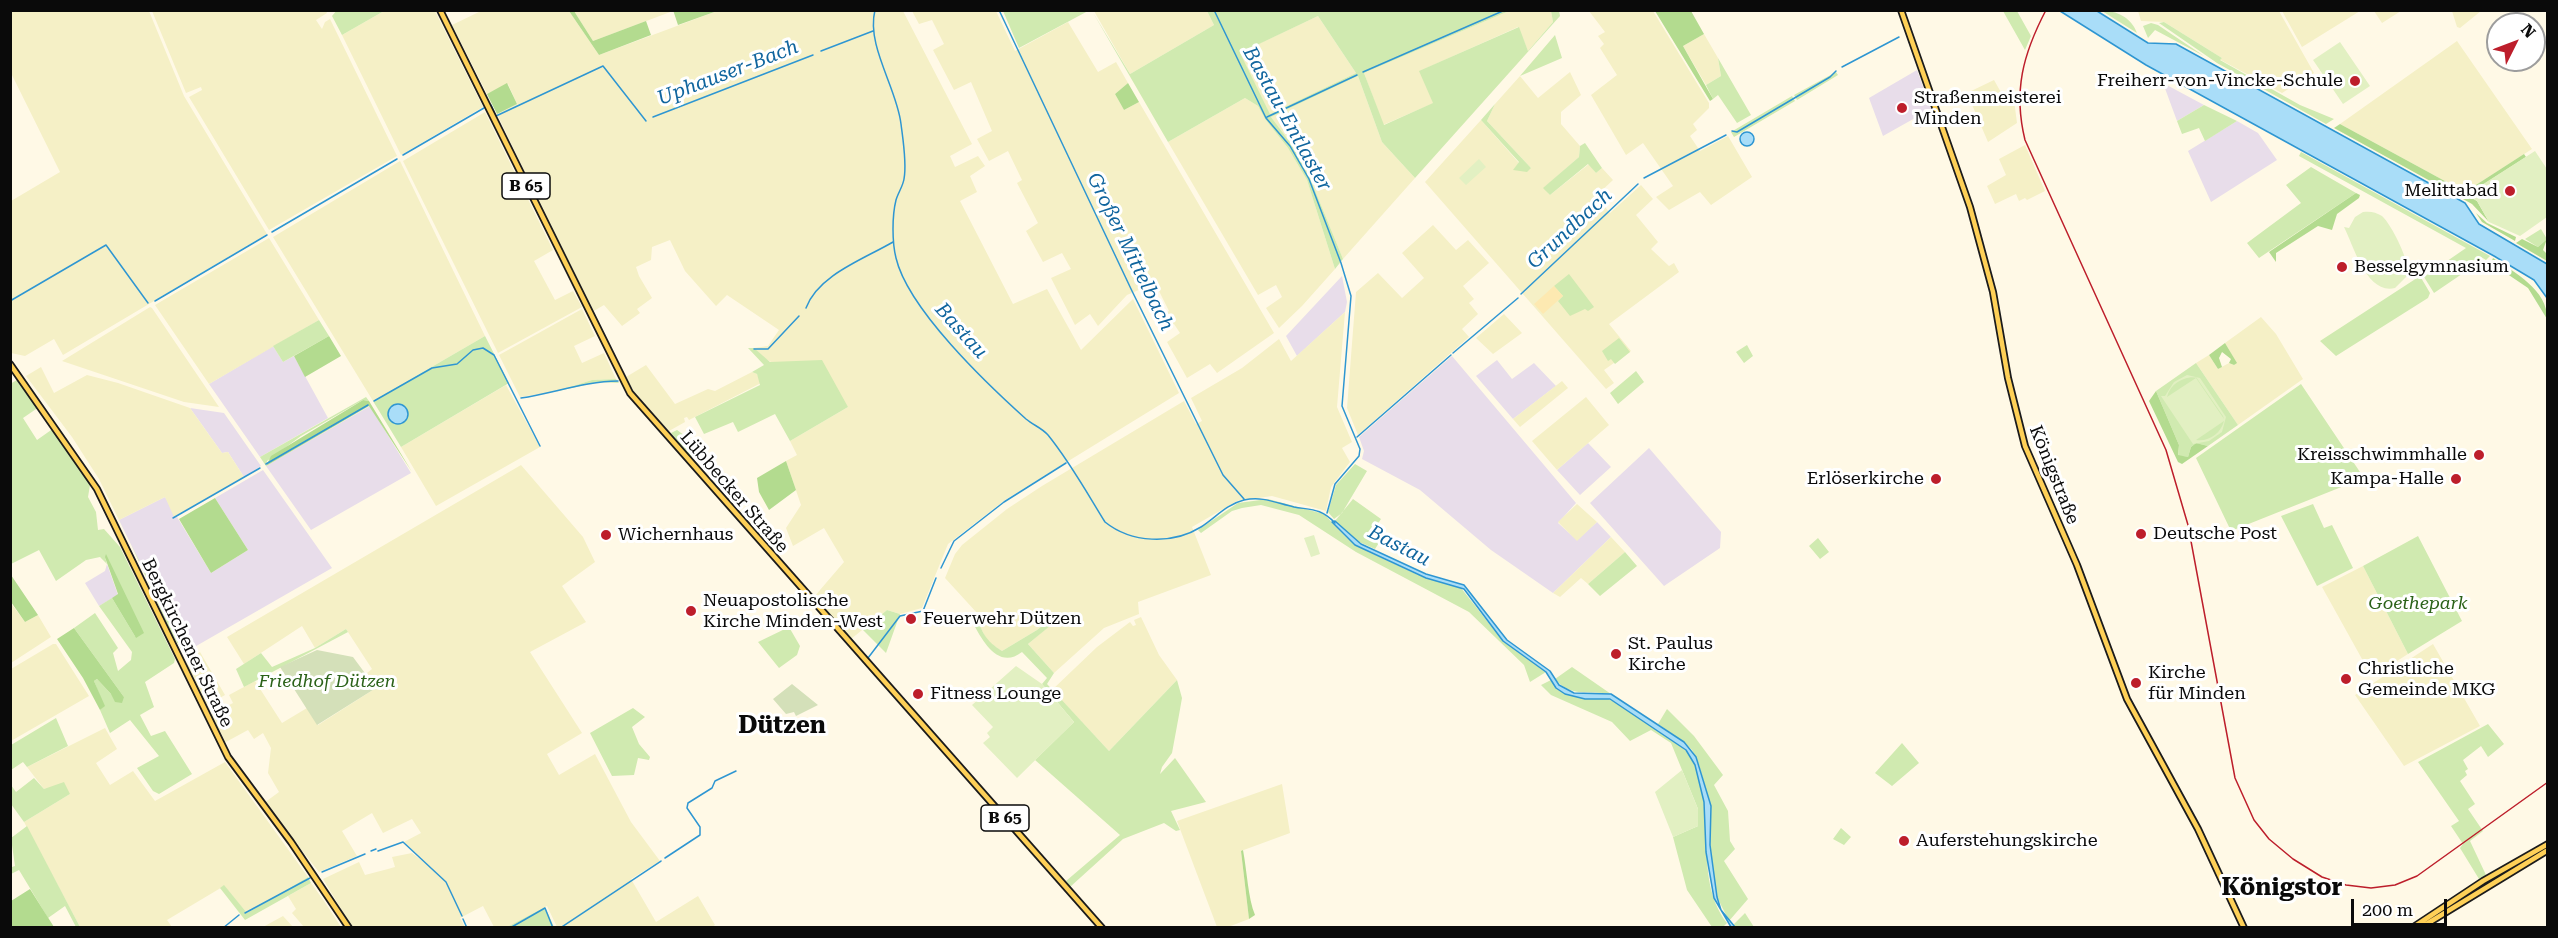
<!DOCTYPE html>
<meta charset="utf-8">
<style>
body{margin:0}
#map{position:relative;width:2558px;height:938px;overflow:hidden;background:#fff9e6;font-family:"Roboto Serif",serif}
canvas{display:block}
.frame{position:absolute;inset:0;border:12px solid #0a0a0a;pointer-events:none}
.north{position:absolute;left:2486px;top:12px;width:60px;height:60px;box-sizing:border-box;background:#fff;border:2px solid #9d9d9d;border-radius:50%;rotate:48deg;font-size:16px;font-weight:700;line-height:24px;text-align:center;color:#0a0a0a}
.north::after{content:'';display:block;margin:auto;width:21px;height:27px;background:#bd1e2b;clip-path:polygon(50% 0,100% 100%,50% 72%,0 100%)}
.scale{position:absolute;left:2351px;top:899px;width:96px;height:27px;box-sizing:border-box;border:3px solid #0a0a0a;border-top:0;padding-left:8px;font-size:18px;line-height:21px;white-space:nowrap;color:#0a0a0a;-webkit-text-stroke:4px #fff;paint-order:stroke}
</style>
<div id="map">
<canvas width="2558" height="938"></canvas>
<div class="frame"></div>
<div class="north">N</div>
<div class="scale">200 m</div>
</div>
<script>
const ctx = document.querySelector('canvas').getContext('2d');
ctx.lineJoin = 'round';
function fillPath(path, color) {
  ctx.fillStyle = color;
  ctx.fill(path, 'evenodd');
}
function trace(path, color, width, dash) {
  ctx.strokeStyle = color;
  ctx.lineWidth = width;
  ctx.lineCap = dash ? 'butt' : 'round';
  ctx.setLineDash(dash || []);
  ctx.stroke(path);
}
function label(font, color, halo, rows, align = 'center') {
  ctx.font = font + ' "Roboto Serif",serif';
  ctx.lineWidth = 6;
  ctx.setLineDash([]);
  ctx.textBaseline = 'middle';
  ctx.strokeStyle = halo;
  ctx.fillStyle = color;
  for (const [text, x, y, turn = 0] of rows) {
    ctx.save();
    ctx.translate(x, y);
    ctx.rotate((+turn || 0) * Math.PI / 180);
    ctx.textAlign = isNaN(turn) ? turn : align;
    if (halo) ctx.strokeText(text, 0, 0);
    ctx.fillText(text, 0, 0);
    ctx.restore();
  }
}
const industrial = new Path2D(`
 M1917,70L1935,119L1920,128L1915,118L1883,136L1869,98Z
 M2163,83L2204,105L2177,121Z
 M2237,121L2258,133L2277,160L2211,202L2188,151Z
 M1342,276L1347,302L1345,312L1297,356L1286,336Z
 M273,346L283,362L294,356L328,418L260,457L209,384Z
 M1452,356L1576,503L1558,523L1577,540L1597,522L1611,537L1553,593L1491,550L1420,490L1362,459L1364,451L1359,437Z
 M1497,360L1512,379L1534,363L1556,386L1513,419L1476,376Z
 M370,406L411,473L311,530L266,466Z
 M190,408L224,413L261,466L244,477L228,452L222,453Z
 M1588,443L1611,467L1580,495L1557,470Z
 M1649,448L1721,532L1720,548L1664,586L1590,503Z
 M263,470L332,568L184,653L119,520L165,497L211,573L248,550L215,498Z
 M107,564L118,595L99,606L85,583L105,571Z`);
const farmland = new Path2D(`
 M11,10L149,11L184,96L267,234L63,355L54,339L25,356L11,353V201L60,172L11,73Z
 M152,11H326L327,13L316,20L322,29L325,22L330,19L397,156L269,230L189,97L202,90L201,87L186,93Z
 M384,11H435L483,107L401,155L342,35Z
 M481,11H569L599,55L717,11H903L972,144L950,156L955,167L978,156L985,166L970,176L977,192L960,201L1013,304L1047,289L1081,350L1133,299L1179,393L1005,500L948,544L922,608L900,614L887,610L851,639L814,597L844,562L824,528L793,546L786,528L801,505L786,461L797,455L790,441L848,407L764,358L754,348L768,346L779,330L727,295L716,306L685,271L670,240L652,247L651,260L636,267L639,276L652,298L637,309L640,313L622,326L604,305L592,312L497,114L517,104L508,84L487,94L452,25Z
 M574,11H673L593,41Z
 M912,11H996L1015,51L1068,22L1098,72L1116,62L1128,83L1115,94L1124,110L1139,102L1274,333L1217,373L1210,364L1187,378L1167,342L1180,333L1174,324L1162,331L1155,319L1169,311L1155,283L1127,295L1098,326L1090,314L1075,325L1051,278L1071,269L1062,253L1043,262L1026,231L1038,223L1017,183L1022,180L1008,151L989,161L977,139L992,131L971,82L954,90L933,50L944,44L932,20L919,24Z
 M1094,11H1207L1214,25L1130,74Z
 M1509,11H1551L1553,22L1528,51L1518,27L1420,71L1434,103L1383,125L1364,73Z
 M1589,11H1653L1709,103V108L1693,124L1697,130L1690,136L1700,151L1728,136L1752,177L1711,205L1700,192L1669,210L1656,197L1673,186L1643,143L1626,155L1591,95L1617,75L1600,48L1604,44L1598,36L1605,32Z
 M2138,11H2279L2314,73L2282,93L2219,59L2222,58L2164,22L2141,21Z
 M2282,11H2360L2302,47Z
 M2374,11H2401L2382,23Z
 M2452,11V10L2481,11L2460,28L2457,27Z
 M1318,16L1356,73L1270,114L1239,53Z
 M1704,34L1718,58L1721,76L1706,85L1683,46Z
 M2457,41L2532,149L2465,192L2340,124Z
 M1570,72L1581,95L1561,112V124L1580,146L1579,157L1544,188L1550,195L1589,164L1596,173L1602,168L1613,180L1596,196L1610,213L1641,185L1653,199L1636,215L1658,242L1651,249L1669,266L1674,263L1679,272L1609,324L1631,351L1604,370L1614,383L1606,389L1425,182L1481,120L1519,163L1514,170L1531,168L1487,121L1495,104L1520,76L1538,98Z
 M1358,76L1382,142L1415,178L1343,259L1310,178L1292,145L1271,117Z
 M1994,80L2007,103L2014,100L2017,123L1988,142L1967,93Z
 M1245,98L1258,106L1265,119L1288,148L1307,180L1335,269L1302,306L1279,328L1266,308L1282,297L1276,285L1258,295L1168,142Z
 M485,112L553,250L534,261L555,300L573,291L582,307L498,353L403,161Z
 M2025,145L2045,191L2027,200L2025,198L2019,201L2016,194L1995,204L1987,186L2006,175L1999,159Z
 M400,161L485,336L373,401L273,237Z
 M1433,225L1456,250L1468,240L1489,263L1463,286L1474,299L1469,303L1478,314L1462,329L1469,337L1358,435L1347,408L1356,292L1378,273L1402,298L1424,278L1402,253Z
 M269,238L319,320L209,384L155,305Z
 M150,307L152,308L219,407L184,402L62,361Z
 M582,309L595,336L574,346L582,363L604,353L616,379L592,380L554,392L520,397L499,355Z
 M1345,312L1337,407L1352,442L1342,448L1350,462L1331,487L1326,511L1272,496L1237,501L1192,527L1211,575L1138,602L1139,614L1104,628L1054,673L1028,644L1055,621L1052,617L1037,630L1002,651L988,642L980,627L977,613L945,578L955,554L962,545L1007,509L1042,486L1184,401L1196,424L1202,421L1191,398L1242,368L1279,339L1291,361Z
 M1504,314L1522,333L1493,354L1476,338Z
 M2261,317L2276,334L2303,379L2238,425L2196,363L2209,355L2218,369L2229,363L2234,365L2236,362L2225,343Z
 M646,365L675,404L708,389L715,391L752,372L757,374L761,383L689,420L687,417L684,418L685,422L669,431L638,398L627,380L626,377Z
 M41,367L54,393L87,375L118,383L190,408L222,453L228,452L244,477L174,517L165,497L119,520L99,479L72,437L26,376Z
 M1562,381L1568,388L1520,427L1513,419Z
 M506,385L540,447L436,506L401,447Z
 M1586,397L1609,425L1557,470L1532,441Z
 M521,465L583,537L595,562L562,586L586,622L530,652L582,733L547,754L559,775L595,754L631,822L660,861L631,879L656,922L698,896L715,925L711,928L557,927L547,906L507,927H494L483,906L460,918L465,927H352L323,879L359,862L365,875L388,869L395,867L392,857L412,853L435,871L404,842L421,833L412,819L383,833L372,813L342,831L357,856L319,872L264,803L279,792L268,773L271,748L263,733L254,739L248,730L224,743L211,714L233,703L229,695L255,681L282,723L307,708L318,725L376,688L367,673L372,669L346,629L315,648L302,626L244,664L227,637Z
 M1577,504L1597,522L1577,541L1558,522Z
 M1611,537L1625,552L1588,584L1581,578L1560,597L1553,593Z
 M2363,566L2408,654L2372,677L2322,587Z
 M10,602L25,622L38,615L51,637L11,663Z
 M1141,617L1159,655L1177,680L1109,751L1052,690L1097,647L1130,622L1133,626L1136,625L1134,620Z
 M53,644H56L89,696L11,741V669Z
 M2433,644L2480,726L2404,766L2355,695Z
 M200,652L225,695L205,706L187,667L188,660Z
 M105,728L117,749L96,763L110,785L133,771L155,801L225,762L308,877L247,913L224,886L167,920L172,927H80L24,822L70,794L51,788L44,789L27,767Z
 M1282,784L1290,833L1241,851L1249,919L1228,927H1217L1177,821Z
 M311,883L324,901L341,927H304L292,913L296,909L288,896Z
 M283,916L293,927H263Z`);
const green = new Path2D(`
 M337,10H384V11L342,35L332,16Z
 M1003,11H1088L1019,48Z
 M1092,11L1130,74L1214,25L1207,11H1509L1364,73L1384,125L1433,103L1419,71L1519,27L1528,51L1553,22L1551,11H1559L1560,16L1415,178L1382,142L1358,76L1271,117L1292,145L1310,178L1343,259L1335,269L1307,180L1288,148L1265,119L1258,106L1245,98L1168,142ZM1318,16L1356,73L1270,114L1240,53Z
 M2003,11H2017L2031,36L2025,50Z
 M2102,11C2118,10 2132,19 2137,33Z
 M2164,22L2222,58L2220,60L2300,105L2334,119L2326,124L2217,63L2159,23Z
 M2151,23L2158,25L2204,56L2155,30L2148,38L2143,26Z
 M1555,35L1562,58L1520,76Z
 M1718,58L1751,115L1737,123L1718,95L1713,99L1706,85L1721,76Z
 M1836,72L1838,75L1797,100L1794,95Z
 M1792,96L1795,101L1734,137L1731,132Z
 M1495,104L1487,121L1531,168L1527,172L1513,170L1519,162L1481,120Z
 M2204,105L2237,121L2205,141L2199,128L2182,134L2177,121Z
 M1585,143L1602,168L1596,173L1588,164L1550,195L1543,188L1579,157L1580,146Z
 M2301,152L2490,256L2486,260L2481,257V261L2434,293L2424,277L2466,248L2299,156Z
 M2311,167L2356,193L2259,258L2247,243L2301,203L2286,185Z
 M2541,229L2547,239L2538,247L2525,239Z
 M1569,274L1594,307L1588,311L1585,309L1570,316L1558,301L1563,296L1554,286Z
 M2420,276L2430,293L2428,298L2336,356L2320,341Z
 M319,320L329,336L283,362L273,346Z
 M485,336L509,383L401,447L373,401Z
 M1619,338L1630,352L1615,364L1611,359L1608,361L1602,351Z
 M1747,345L1753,356L1744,363L1736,352Z
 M748,348H754L770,362L822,360L848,407L790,441L775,414L738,432L733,422L704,434L695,417L760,385L757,374L752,372L764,365Z
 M2196,363L2238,425L2208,446L2196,443L2191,447L2188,457L2178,456L2179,445L2156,391Z
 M1636,371L1644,382L1618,404L1610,393Z
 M616,379L619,383L598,382L554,392L592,380Z
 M17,380L39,407L23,418L37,440L54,428L89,480L92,487L90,485L88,497L96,512L98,530L104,529L120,547L175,659L174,663L145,682L154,707L140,715L151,736L165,731L192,774L159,794L153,791L137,768L159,756L130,720L110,733L100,710L104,706L94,681L97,679L111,694L124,697L74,628L95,613L118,648L113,653L118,671L131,660L132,652L99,606L112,598L136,638L105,557L107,564L100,557L86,560L56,581L39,550L11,564L10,384Z
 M2301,384L2364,478L2231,531L2196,458Z
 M366,397L369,401L363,400L301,436L267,461L266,466L260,457Z
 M677,430L691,440L694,455L691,457L671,433Z
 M1355,464L1367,471L1342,513L1334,519L1328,512L1336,485Z
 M1268,499L1324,514L1347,538L1369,552L1416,574L1461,588L1503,641L1546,672L1530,682L1524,665L1469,612L1356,552L1299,515L1261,505L1242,508L1232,511L1201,533L1198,530L1238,503Z
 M1353,499L1381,519L1375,528L1384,535L1375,549L1357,541L1335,521Z
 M2313,504L2324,528L2332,525L2353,568L2317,586L2281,516Z
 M2418,536L2462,621L2408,654L2363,566Z
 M1818,538L1829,552L1820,559L1809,546Z
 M131,544L184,652V653L172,635Z
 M1625,552L1637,566L1600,596L1588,584Z
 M887,610L900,614L886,653L863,630Z
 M977,613C980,631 986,641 1002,651L1037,630L1053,617L1056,621L1028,644L1054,673L1047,684L1109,751L1177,680L1182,698L1179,715L1172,753L1162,767L1160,774L1175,758L1206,802L1171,811L1180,830L1176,831L1164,823L1123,839L1070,887L1066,881L1120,835L1035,760L1074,722L1042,684L1047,678L1022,652C999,670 983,642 973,623Z
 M789,627L800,646L797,655L779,668L758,642Z
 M346,629L348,632L244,687L236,669L261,653L272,667L315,648Z
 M1572,667L1611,694C1588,690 1571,698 1555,679Z
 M1551,680C1570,707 1586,691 1608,699C1620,703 1685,746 1691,756C1721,807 1690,875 1727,923L1723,927H1712L1687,890L1673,837L1698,826V809L1671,743L1651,730L1630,741L1612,722L1551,695L1541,685Z
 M633,708L645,717L632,727L639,744L650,757L649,760L638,758L634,775L612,776L590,733Z
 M1667,709L1694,736L1723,775L1714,785L1728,811L1730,841L1735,849L1724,861L1748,899L1729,921L1717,897L1710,845L1711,806L1699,765L1692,750L1684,742L1658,724Z
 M56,718L68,746L27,767L23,762L11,770V745Z
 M2488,724L2504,744L2488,757L2481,746L2463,760L2468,769L2465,771L2467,775L2460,781L2475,804L2468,809L2483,831L2470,841L2486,875L2479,879L2460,848L2463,844L2451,826L2459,821L2418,762Z
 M1902,743L1919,763L1892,786L1875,773Z
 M34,778L44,789L64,782L70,794L24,822L11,804V785L16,792Z
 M27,826L80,927H76L65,906L48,918L19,870L11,874L10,862L12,867L15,866L11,838Z
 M1841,828L1851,837L1844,845L1833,839Z
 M308,877L311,883L245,920L220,888L224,885L247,913Z
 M545,907L554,927H507Z
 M1745,913L1754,927H1735L1733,925Z`);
const forest = new Path2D(`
 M673,10H717V11L678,25Z
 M569,11H574L593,41L646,21L651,35L599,55Z
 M1655,11H1691L1704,34L1683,46L1713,99L1710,101Z
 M507,83L517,104L497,114L487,94Z
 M1128,83L1139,102L1124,110L1115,94Z
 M2340,124L2465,192L2524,154L2526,157L2467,195L2477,201L2489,222L2472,204L2334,128Z
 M2356,193L2360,195L2359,198L2337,214L2332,230L2318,226L2276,253V262L2269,252Z
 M2476,213L2487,223L2516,237L2515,241L2482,222Z
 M2522,239L2538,247L2547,239L2543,250L2547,254V261L2516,243Z
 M2493,258C2514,272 2548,290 2547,319L2528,288L2491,263Z
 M329,336L341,356L305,377L294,356Z
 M2225,343L2237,363L2234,365L2229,363L2231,359L2222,352L2219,358L2222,367L2218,369L2209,355Z
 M2156,391L2179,445L2178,455L2188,457L2191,447L2196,443L2208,446L2182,464L2178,462L2149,401Z
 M363,400L369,401L412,472L369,406L266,466L271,456Z
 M786,461L796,490L769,510L759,492L757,478Z
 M215,498L248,550L211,573L179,519Z
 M106,554L144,633L136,638L112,598L118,594L105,557Z
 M11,575L38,615L25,622L11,602Z
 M74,628L124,697L122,703L115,702L111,694L97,679L94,681L105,706L100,710L83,678L57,639Z
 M1243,850C1247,871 1248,898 1255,915L1249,919L1241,851Z
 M30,889L54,927H11V901Z`);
const sand = new Path2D(`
 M1554,286L1563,296L1543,314L1534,304Z`);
const cemetery = new Path2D(`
 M317,650L353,657L376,688L317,725L280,667Z
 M792,684L818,705L796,716L794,712L786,714L773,699Z`);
const pitch = new Path2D(`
 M2340,42L2370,86L2343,104L2313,60Z
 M2535,151L2547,169V217L2520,236L2489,222L2477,201L2466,195Z
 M1479,159L1486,167L1466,185L1459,178Z
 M2363,212C2370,211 2376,212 2382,216C2392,225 2410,262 2408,275L2395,288C2367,295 2354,247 2344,227L2349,228L2355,217Z
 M2187,375L2200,378L2226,417L2222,432L2209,441L2193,444L2161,396H2165L2174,382ZM2196,377L2223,416L2224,419L2196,378L2167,397C2170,384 2182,377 2196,377ZM2224,421C2221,433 2209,442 2196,440Z
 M1314,535L1320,554L1311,557L1304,538Z
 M1016,666L1042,684L1074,722L1017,778L983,743L990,737L987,733L993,727L972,705Z
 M1682,770L1698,809V826L1673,837L1655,792Z`);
const water = new Path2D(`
 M2060,11H2097L2148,43L2176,44L2465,203L2479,224L2547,264V298L2534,280L2494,256L2146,65Z
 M1740 139a7 7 0 1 1 14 0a7 7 0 1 1-14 0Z
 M388 414a10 10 0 1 1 20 0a10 10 0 1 1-20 0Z
 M1335,521L1361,544L1426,574L1464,585L1507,640L1550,671L1559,685L1574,693L1611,694L1684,742L1696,757L1711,806L1710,845L1717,897L1721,910L1735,927H1731L1714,898L1706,852L1704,802L1695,765L1686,750L1610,699H1585L1565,694L1556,688L1546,672L1503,641L1464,589L1426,578L1355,545L1332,522Z`);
const stream = new Path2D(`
 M875,10C866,46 897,88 901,124C903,140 907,163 904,179C903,186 898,193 896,200C892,216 892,242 896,258C908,309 987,384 1026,419C1033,425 1042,428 1048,435C1070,462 1087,493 1105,522C1131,543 1172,545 1201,527C1215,518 1227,504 1244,500C1263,496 1276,503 1294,507C1311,510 1321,508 1335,523
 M999,10L1132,291L1223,475L1244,499
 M1214,10L1266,118L1290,146L1309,179L1341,263L1351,296L1342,406L1360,449L1359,456L1335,484L1327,513
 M821,51L873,31
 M1842,67L1899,37
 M1363,72L1505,10
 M491,105L496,116L603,66L646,121
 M653,117L813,55
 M1267,117L1357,75
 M1732,131L1737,132L1830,77L1836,71
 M403,155L484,108
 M1644,178L1726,135
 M272,232L397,159
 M1521,294L1638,184
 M10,301L106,245L148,303
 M155,301L267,235
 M806,308C818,275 864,259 893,242
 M754,349H768L799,316
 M1453,353L1518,298
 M521,398C554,393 586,381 618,381
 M374,401L432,368L457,364L473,350L483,348L494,355L540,446
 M1357,437L1451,355
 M266,464L368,405
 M173,518L260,468
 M941,568L954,541L1004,502L1066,463
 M868,658L900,616L923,611L936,578
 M371,851L376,849
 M378,851L403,842L446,882L462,916
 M665,858L700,835V827L687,808L688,803L712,788L715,781L736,771
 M322,872L365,854
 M245,913L310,878
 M463,919L467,928
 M223,928L239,915
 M510,928L545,908L553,928
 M560,928L661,861`);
const major = new Path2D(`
 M440,10L630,393L1102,928
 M1901,10L1970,207L1993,292L2008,378L2025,446L2077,565L2127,699L2198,829L2244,928
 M10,364L97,489L228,757L291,842L349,928
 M2412,928L2483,881L2548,844
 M2420,928L2548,850`);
const rail = new Path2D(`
 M2046,10C2023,54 2013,91 2025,140L2166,450L2188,525L2235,778L2254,820L2269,839L2293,859L2322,877L2346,885L2371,888L2395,885L2417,876L2548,782`);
const markers = [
 [2355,81,6,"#bd1e2b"],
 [1902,108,6,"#bd1e2b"],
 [2510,191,6,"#bd1e2b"],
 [2342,267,6,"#bd1e2b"],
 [2479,455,6,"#bd1e2b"],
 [1936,479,6,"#bd1e2b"],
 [2456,479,6,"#bd1e2b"],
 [2141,534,6,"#bd1e2b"],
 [606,535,6,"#bd1e2b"],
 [691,611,6,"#bd1e2b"],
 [911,619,6,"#bd1e2b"],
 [1616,654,6,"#bd1e2b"],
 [2346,679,6,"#bd1e2b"],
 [2136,683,6,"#bd1e2b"],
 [918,694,6,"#bd1e2b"],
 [1904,841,6,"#bd1e2b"]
];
const shields = [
 [526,186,48],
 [1005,818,48]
];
const shieldNames = [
 ["B 65",526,186],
 ["B 65",1005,818]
];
const poiNames = [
 ["Freiherr-von-Vincke-Schule",2343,81,"right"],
 ["Straßenmeisterei",1914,98],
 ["Minden",1914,119],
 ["Melittabad",2498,191,"right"],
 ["Besselgymnasium",2354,267],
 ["Kreisschwimmhalle",2467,455,"right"],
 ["Erlöserkirche",1924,479,"right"],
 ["Kampa-Halle",2444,479,"right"],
 ["Deutsche Post",2153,534],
 ["Wichernhaus",618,535],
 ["Neuapostolische",703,601],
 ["Kirche Minden-West",703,622],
 ["Feuerwehr Dützen",923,619],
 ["St. Paulus",1628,644],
 ["Kirche",1628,665],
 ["Christliche",2358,669],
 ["Gemeinde MKG",2358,690],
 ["Kirche",2148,673],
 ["für Minden",2148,694],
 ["Fitness Lounge",930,694],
 ["Auferstehungskirche",1916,841]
];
const streetNames = [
 ["Königstraße",2054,475,68],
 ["Lübbecker Straße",734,492,49],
 ["Bergkirchener Straße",187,643,64]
];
const parkNames = [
 ["Goethepark",2418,604],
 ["Friedhof Dützen",327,682]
];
const waterNames = [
 ["Uphauser-Bach",728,73,-21],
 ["Bastau-Entlaster",1287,119,61],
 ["Grundbach",1570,229,-43],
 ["Großer Mittelbach",1130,252,64],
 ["Bastau",961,331,48],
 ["Bastau",1399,546,27]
];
const districtNames = [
 ["Dützen",782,726],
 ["Königstor",2282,888]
];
fillPath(industrial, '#e8ddea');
fillPath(farmland, '#f5f0c6');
fillPath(green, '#d0eab0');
fillPath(forest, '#b3db8f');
fillPath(sand, '#fde9b1');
fillPath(cemetery, '#d4e0b9');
fillPath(pitch, '#e2f0c2');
fillPath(water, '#a9ddf8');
trace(water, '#2e96d2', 1.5);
trace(stream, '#2e96d2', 1.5);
trace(major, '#1b1b1b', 8);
trace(major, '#fed057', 4.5);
trace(rail, '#bd1e2b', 1.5);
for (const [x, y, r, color] of markers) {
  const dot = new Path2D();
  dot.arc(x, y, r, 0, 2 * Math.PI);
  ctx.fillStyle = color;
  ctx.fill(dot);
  trace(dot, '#fff', 2);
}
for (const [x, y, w] of shields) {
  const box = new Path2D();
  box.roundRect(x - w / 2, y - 13, w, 26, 4.5);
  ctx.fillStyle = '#fff';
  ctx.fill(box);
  trace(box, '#0a0a0a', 1.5);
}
label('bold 16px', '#0a0a0a', null, shieldNames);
label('18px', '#0a0a0a', '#fff', poiNames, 'left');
label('18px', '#0a0a0a', '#fff', streetNames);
label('italic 18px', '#2b6219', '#fff', parkNames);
label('italic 20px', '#10659e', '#fff', waterNames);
label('bold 24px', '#0a0a0a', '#fff', districtNames);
</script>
